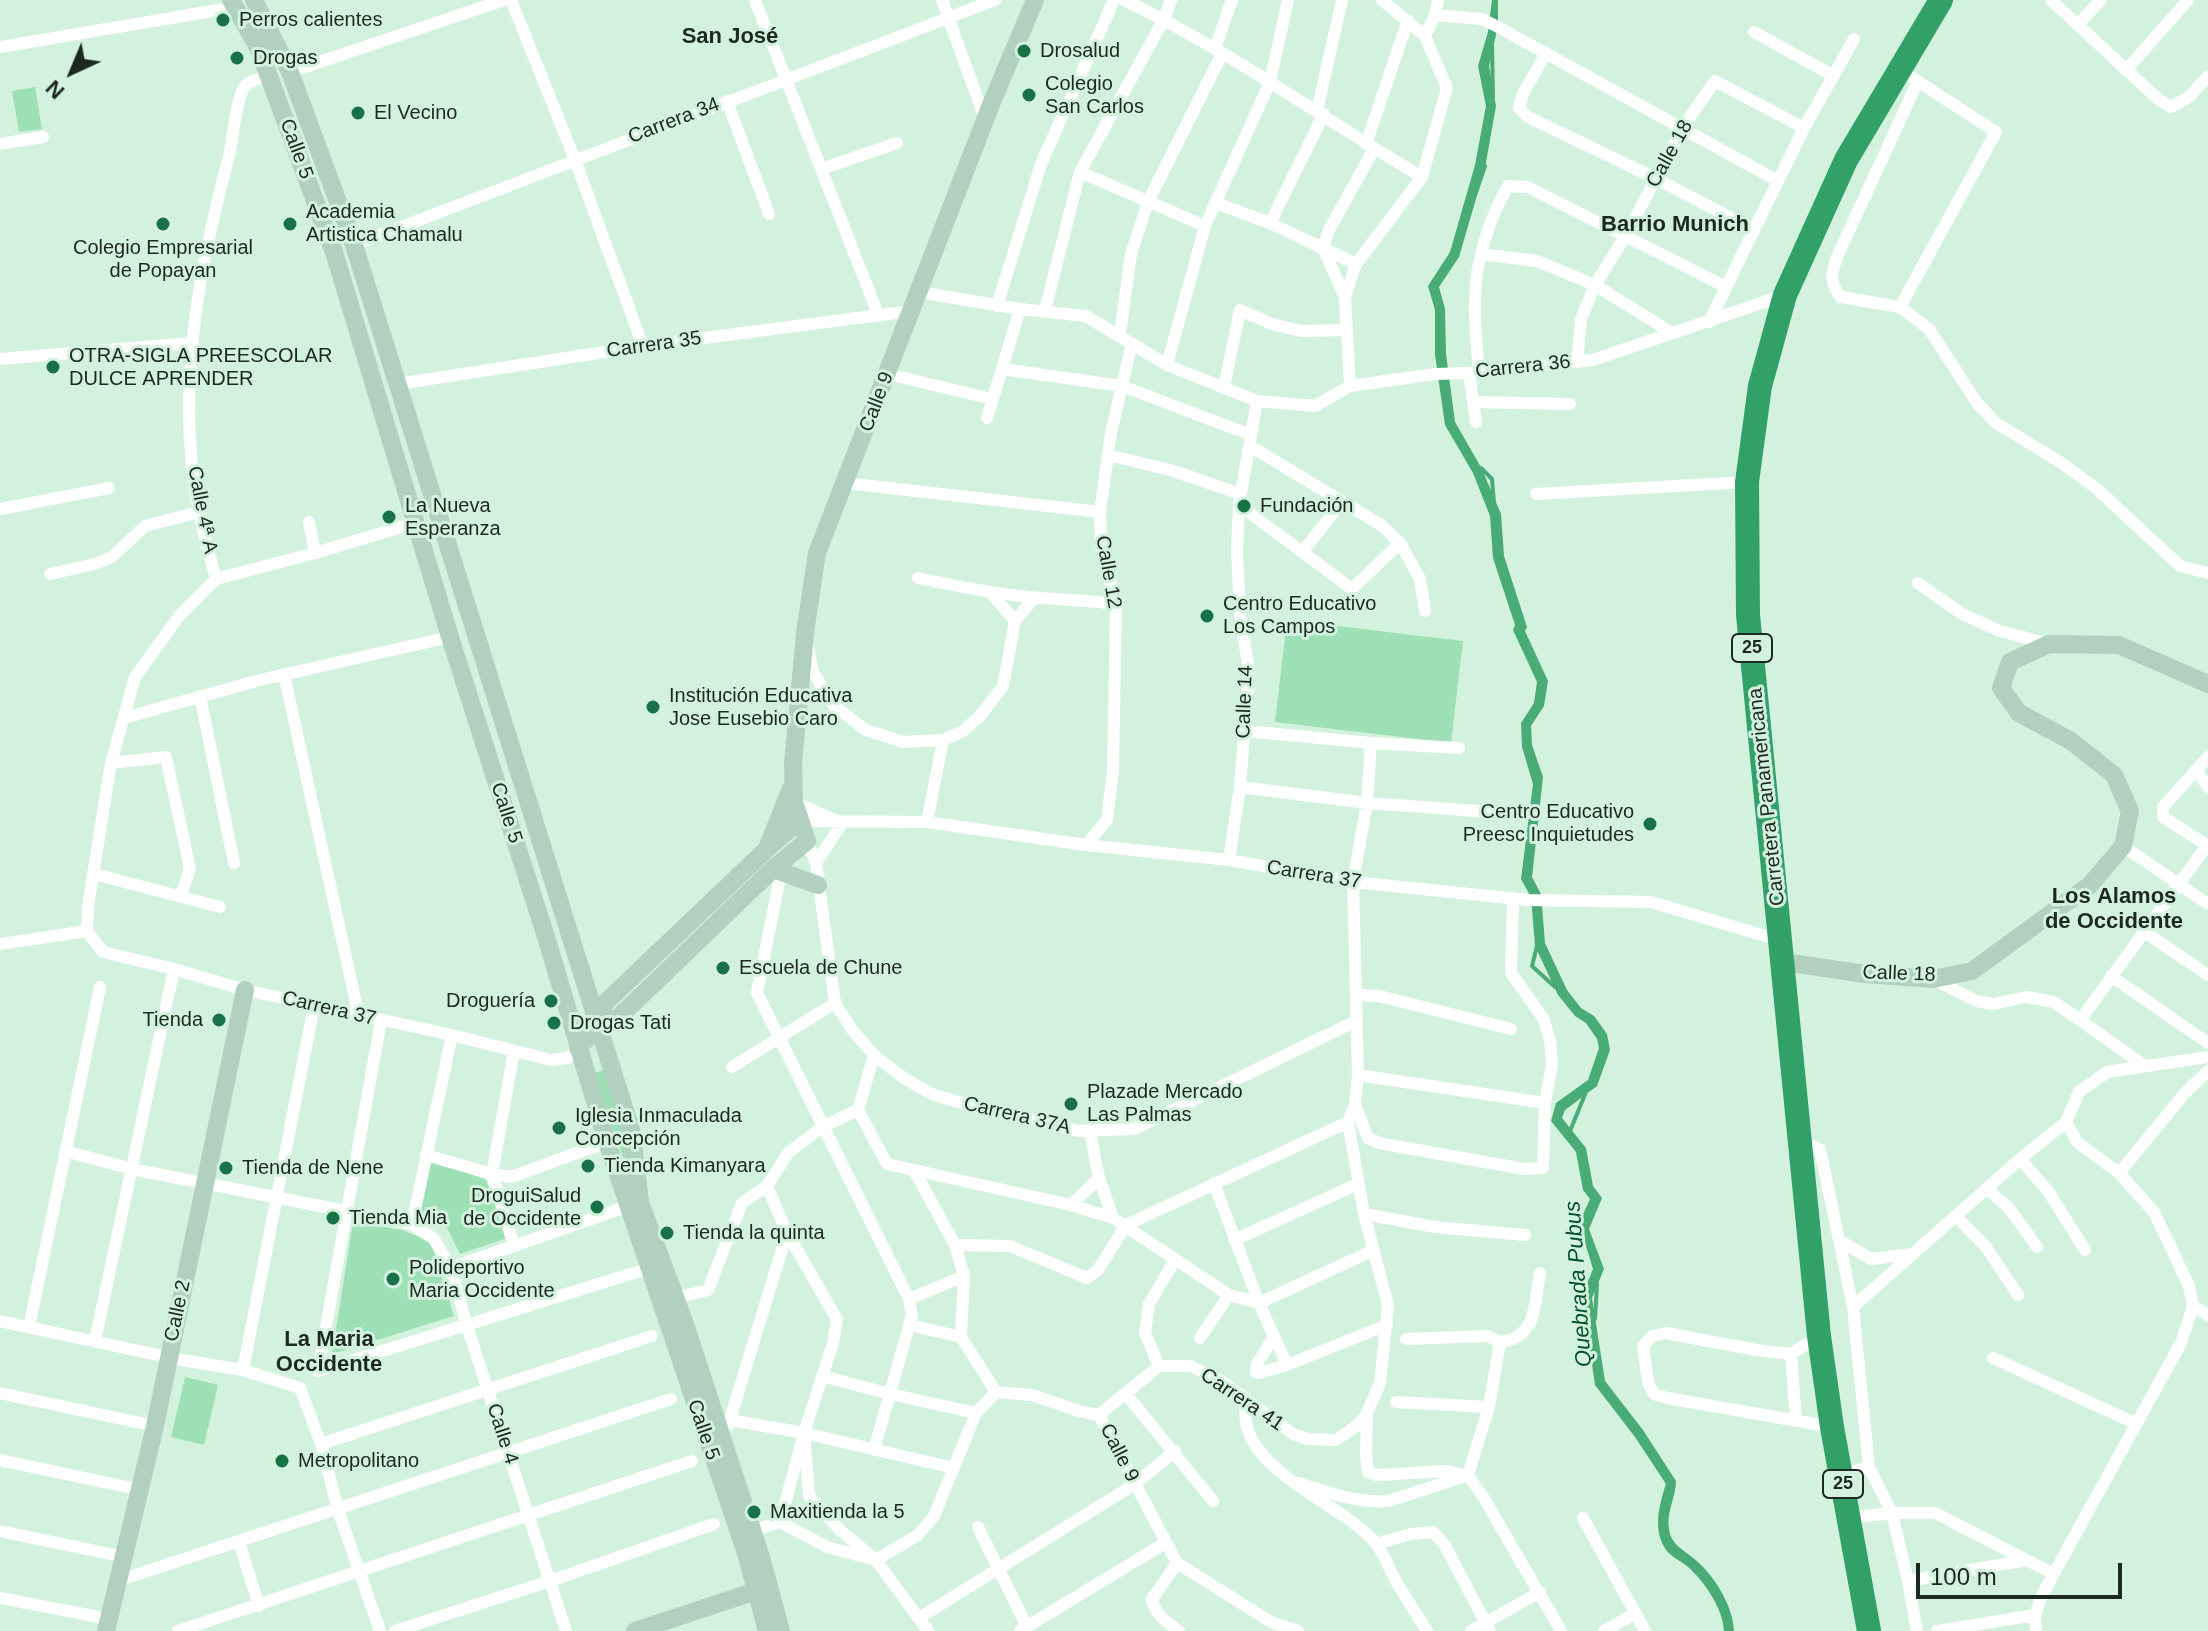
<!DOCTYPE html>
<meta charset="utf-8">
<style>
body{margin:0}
#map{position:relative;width:2208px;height:1631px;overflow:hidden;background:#d3f2dd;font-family:Helvetica,sans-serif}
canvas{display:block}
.north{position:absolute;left:32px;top:32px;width:80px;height:80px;-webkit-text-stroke:6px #d3f2dd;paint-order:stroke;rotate:224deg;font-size:22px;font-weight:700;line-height:32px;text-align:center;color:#1c2820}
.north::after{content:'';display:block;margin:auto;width:28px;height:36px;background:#1c2820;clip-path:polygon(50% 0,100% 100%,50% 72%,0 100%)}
.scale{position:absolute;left:1916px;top:1563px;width:206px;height:36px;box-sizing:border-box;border:4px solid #1c2820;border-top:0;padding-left:10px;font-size:24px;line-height:28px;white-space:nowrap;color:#1c2820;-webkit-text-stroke:6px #d3f2dd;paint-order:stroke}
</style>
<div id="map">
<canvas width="2208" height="1631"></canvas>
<div class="north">N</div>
<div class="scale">100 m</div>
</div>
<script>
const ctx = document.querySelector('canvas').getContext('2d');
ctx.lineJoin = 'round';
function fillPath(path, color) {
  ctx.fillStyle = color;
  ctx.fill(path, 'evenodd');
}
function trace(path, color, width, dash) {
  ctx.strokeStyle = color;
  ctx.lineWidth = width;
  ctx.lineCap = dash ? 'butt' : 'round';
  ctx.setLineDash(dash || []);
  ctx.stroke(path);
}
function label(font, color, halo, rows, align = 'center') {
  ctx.font = font + ' Helvetica,sans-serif';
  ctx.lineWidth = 6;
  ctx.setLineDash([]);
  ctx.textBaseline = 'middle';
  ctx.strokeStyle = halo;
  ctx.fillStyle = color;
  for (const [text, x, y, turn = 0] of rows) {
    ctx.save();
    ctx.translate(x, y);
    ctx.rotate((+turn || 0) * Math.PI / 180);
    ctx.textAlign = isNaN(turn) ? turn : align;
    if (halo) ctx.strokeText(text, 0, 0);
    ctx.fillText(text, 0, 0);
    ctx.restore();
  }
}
const green = new Path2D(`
 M35,87L42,129L19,132L12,91Z
 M1287,620L1463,641L1451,743L1275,722Z
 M606,1069L623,1122L626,1165L592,1074Z
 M432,1160L486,1180L507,1238L460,1254L444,1222L418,1211Z
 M353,1222L402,1230L431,1242L454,1316L332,1354Z
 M185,1377L218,1385L204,1445L171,1437Z`);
const water = new Path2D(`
 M1492,0H1498V26L1489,66L1496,106L1485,168L1459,257L1439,287L1445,309L1446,354L1455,422L1482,469L1501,514L1504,556L1527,627L1525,631L1548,681L1544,706L1531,726L1532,745L1543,777L1532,877L1541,894L1545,943L1567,990L1581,1008L1594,1016L1607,1034L1610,1050L1597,1086L1565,1110L1562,1118L1586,1148L1593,1186L1602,1198L1589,1229L1604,1269L1592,1298L1605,1381L1643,1430L1676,1481C1676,1497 1666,1512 1669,1529C1671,1544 1682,1549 1692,1557C1713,1573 1733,1605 1734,1631H1724C1723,1608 1704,1581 1687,1566C1681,1561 1673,1558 1667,1551C1652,1532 1659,1505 1666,1484L1635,1437L1595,1385L1582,1296L1593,1269L1579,1223L1590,1199L1583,1190L1576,1152L1551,1121L1556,1103L1588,1080L1599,1048L1597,1039L1586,1023L1575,1016L1558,995L1535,946L1531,897L1521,879L1533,784L1522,747L1521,723L1534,703L1537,682L1513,630L1515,625L1493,558L1490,516L1473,473L1445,425L1435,355V310L1428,286L1450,252L1475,165L1486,106L1478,66L1488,32Z`);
const stream = new Path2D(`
 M1492,46L1493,97
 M1475,195L1485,166
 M1481,468L1492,479L1494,503
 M1537,946L1532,966L1555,987
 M1570,1131L1586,1092
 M1595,1319L1597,1284`);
const street = new Path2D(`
 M511,0L575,160L643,346
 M755,0L878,314
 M942,0L985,119
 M1124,0C1229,50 1323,119 1422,177
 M2051,0L2159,100L2171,107L2189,97L2208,76
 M1435,15L1482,19L1498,27L1778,181
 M2077,25L2101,0
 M1754,32L1832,75
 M1425,36L1435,15L1438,0
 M0,47L236,7
 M1215,48L1232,0
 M1546,53L1523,94L1519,108L1528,117L1657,179L1754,230
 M2127,69L2188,0
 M290,72L504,0
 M1918,81L1837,257C1831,274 1829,283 1841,297L1900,307L1929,329L1977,403L1996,423L2060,462L2096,488L2180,566L2208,573
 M727,101L769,214
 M1317,111L1342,0
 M0,144L43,137
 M1366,144L1408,20
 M821,169L897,143
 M1080,172L1205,226
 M1216,203L1270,223L1356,264
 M1270,223L1324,114
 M354,245L995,0
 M1481,254L1537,261L1595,285L1672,333
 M919,292L1020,309L1086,316L1167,365L1257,401L1315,406L1350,386L1435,374L1469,373L1593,360L1785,295
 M1345,297L1323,248L1329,230L1374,149
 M997,306L1041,164L1114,0
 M1900,307L1996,132L1911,77
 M1045,310L1080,172L1164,19L1171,0
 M1709,322L1804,128L1854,39
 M1120,334L1131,254L1148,202L1222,54
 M0,359L191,343
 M1577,361L1581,319L1595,285L1626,235L1683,127L1715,81L1804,128
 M1167,365L1205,226L1270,82L1288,0
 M1002,369L1122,386L1251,435
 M1479,371C1477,348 1474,324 1475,301C1475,262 1489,219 1508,186L1528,187L1726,287
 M1469,373L1476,422
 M887,374L992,399
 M398,384L643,346L911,311
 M1350,386L1345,297L1356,264L1422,177L1447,88L1425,36L1382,0
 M1224,387L1240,310L1272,324L1301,331L1347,330
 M1473,402L1570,404
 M987,418L1020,309
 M1250,446L1381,525L1400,543L1420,579L1425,611
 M1108,455L1174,471L1240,494
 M845,483L1100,512
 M1536,494L1747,482
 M1239,505L1352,589L1400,543
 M0,509L109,488
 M309,522L315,553
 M1303,551L1342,502
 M50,574L95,564L112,557L145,526L199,512
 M918,578C955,586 991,593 1029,597C1058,600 1086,600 1116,604
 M216,579C210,557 204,535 199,513C175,394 198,271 229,156C233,140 236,95 246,85C252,79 262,78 269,76
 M1918,583L1962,614L2000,631L2049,644
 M991,593L1015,621
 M808,648L813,672L834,706L866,730L903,742L943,740
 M284,674L359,1017
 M200,696L234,863
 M124,718L260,680L450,637
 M1245,731L1371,743L1459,748
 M2208,757L2163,807V817L2208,846
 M111,763L166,757L190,869L181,895
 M2196,770L2208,787
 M1240,787L1367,803L1491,812
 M794,802L835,820
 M799,821L927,822L1086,845L1229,860L1353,882L1528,900L1651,902L1782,941
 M927,822L943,740L963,731L980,716L1003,686L1015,621L1034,598
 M807,841L816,863L835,1003L853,1031L874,1055L905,1079L934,1095L969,1105L1079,1131L1134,1129L1356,1021
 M1086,845L1107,820L1113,770L1116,604L1101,547L1100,512L1111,433L1132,343
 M2123,846L2208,904
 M1229,860L1240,787L1249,670L1240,615L1237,550L1239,505L1257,401
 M816,863L842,823
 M781,872L757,993L909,1299
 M94,874L220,907
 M87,931L88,906L111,763L135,677L180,615L216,579L315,553L415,523
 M87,931L103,952L174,969L245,990L452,1035L551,1060L568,1058L578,1048
 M2143,931L2208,975
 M0,944L87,931
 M2111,976L2208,1043
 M1933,979L1976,1001L1993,1004L2026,997L2054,1002L2145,1066
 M1357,995L1379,996L1511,1029
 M2081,1019L2208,844
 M381,1021L318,1371L650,1268
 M732,1067L835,1003
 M1358,1075L1545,1103
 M1355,1105L1368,1138L1379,1143L1524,1169L1543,1168L1545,1103L1552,1065L1550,1040L1543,1018L1511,973L1513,898
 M858,1110L887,1164L1071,1205L1113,1218L1229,1295L1259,1303L1374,1250
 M1090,1132L1099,1178L1113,1218
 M1799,1141L1820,1149L1853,1307L1869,1467L1841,1475
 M65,1151L132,1169L412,1224L434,1239L451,1268L467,1326L566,1631
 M426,1155L492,1174L511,1177L607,1142
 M2020,1159L2048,1191L2085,1250
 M915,1172L955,1245L964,1276L961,1337L996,1392
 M2119,1173L2185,1093L2208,1071
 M1214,1183L1259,1303L1287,1365
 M1987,1189L2009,1208L2037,1247
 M1071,1205L1099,1178
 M1364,1214L1435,1227L1525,1235
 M1956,1216L1986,1247L2018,1295
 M412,1224L452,1035
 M1234,1240L1358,1184
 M1842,1242L1871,1259L1912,1254
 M955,1245L1010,1246L1087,1278L1098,1270L1126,1225L1348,1122
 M514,1246L492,1174L514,1051
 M451,1268L628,1206
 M676,1298L708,1290L742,1203L767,1186L788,1153L822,1127L858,1110L874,1055
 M2193,1306L2208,1315
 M1853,1307L2020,1159L2066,1122L2079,1092L2107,1072L2208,1057
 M0,1321L181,1360L243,1370L300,1388L321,1444L338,1510L380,1631
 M909,1325L961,1337
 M29,1327L100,987
 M1274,1336L1257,1364L1256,1372L1259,1373L1287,1365L1387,1325
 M1819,1336L1791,1354L1756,1350L1666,1333L1652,1336L1643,1346L1648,1382L1654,1394L1667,1398L1832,1427
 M1200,1338L1229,1295
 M1406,1339L1488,1336L1500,1342
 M95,1341L174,969
 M1500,1342C1538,1338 1534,1303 1540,1273
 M1791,1354L1796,1421
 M1993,1358L2137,1424
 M1159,1366L1145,1333L1149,1304L1175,1260
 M243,1370L314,1006
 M822,1376L890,1394L976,1413
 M996,1392L1032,1395L1079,1411L1099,1415
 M0,1393L155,1426
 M1126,1394L1213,1501
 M1247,1401C1230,1465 1339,1502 1373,1540C1384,1552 1389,1569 1397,1583C1407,1600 1417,1615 1427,1631
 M1396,1402L1489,1407
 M1367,1413L1366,1455L1368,1472L1377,1475L1446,1471L1464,1475
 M1099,1415L1159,1366H1191L1223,1382L1293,1434L1307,1439L1336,1440L1359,1424L1367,1413L1380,1383L1388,1305L1364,1214L1348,1122L1355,1105L1358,1075L1353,882L1367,803L1371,743
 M1099,1415L1177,1563L1271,1622L1298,1631
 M730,1420L804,1433L954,1468
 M728,1426L787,1233
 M321,1444L652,1336
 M805,1444L809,1496L840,1530L876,1560L928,1631
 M874,1450L912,1315L909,1299L964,1276
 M0,1460L141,1490
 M1869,1467L1892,1513L1908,1581L1917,1631
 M1468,1475L1485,1500L1561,1631
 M1468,1475L1489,1407L1500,1342
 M1298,1483C1328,1492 1358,1504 1389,1501L1468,1475
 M1583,1518L1645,1631
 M1849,1518L1892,1513H1935L2054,1574
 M780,1522L827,1547L876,1560L918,1535L934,1516L976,1413L996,1392
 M978,1527L1027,1627
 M0,1531L125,1557
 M752,1531L780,1522L804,1433L833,1343L837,1319L787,1233L767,1186
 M239,1542L259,1606
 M1376,1544L1411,1534L1433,1532L1444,1544L1490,1631
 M1177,1563L1152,1599C1154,1614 1167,1622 1179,1631
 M120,1580L671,1399
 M1908,1581L2027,1560
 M0,1598L109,1619
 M919,1618L1135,1484L1175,1451
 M178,1631L692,1461
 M395,1631L550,1581L714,1524
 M1020,1631L1165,1543
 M1471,1631L1540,1592
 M1604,1631L1636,1613
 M1937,1631L2035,1615
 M2036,1631L2035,1615L2042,1595L2181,1343L2193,1306L2189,1286L2154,1212L2119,1173L2077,1142L2066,1122`);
const secondary = new Path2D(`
 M231,0L258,47L334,252L450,637L547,940L607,1142L746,1553L767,1631
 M254,0L290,72L354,245L632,1133L640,1202L685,1324L761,1557L781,1631
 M768,846L791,788
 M773,869L818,885
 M1784,962L1865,974L1933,979L1972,971L2090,885L2123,846L2130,811L2114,775L2071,741L2019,713L2001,688L2010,662L2049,644L2119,645L2208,684
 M599,1026L605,1003L768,848L799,821
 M578,1048L599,1026L618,1018L773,869L807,841L794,802L793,764L805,633L817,553L992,102L1035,0
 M106,1631L155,1426L245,990
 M635,1631L756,1591`);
const highway = new Path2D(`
 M1869,1631L1832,1427L1819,1336L1748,615L1747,482L1760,386L1785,295L1846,160L1941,0`);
const markers = [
 [223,20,8,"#187246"],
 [1024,51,8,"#187246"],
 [237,58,8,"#187246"],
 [1029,95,8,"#187246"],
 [358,113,8,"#187246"],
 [163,224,8,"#187246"],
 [290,224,8,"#187246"],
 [53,367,8,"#187246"],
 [1244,506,8,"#187246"],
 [389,517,8,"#187246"],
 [1207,616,8,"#187246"],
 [653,707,8,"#187246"],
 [1650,824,8,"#187246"],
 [723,968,8,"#187246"],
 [551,1001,8,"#187246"],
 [219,1020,8,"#187246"],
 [554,1023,8,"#187246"],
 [1071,1104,8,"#187246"],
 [559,1128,8,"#187246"],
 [588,1166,8,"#187246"],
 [226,1168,8,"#187246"],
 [597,1207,8,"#187246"],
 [333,1218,8,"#187246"],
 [667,1233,8,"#187246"],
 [393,1279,8,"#187246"],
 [282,1461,8,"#187246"],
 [754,1512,8,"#187246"]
];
const shields = [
 [1752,648,40],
 [1843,1484,40]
];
const shieldNames = [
 ["25",1752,648],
 ["25",1843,1484]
];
const poiNames = [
 ["Perros calientes",239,20],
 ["Drosalud",1040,51],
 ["Drogas",253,58],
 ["Colegio",1045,84],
 ["San Carlos",1045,107],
 ["El Vecino",374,113],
 ["Academia",306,212],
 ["Artistica Chamalu",306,235],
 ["Colegio Empresarial",163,248,"center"],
 ["de Popayan",163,271,"center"],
 ["OTRA-SIGLA PREESCOLAR",69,356],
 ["DULCE APRENDER",69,379],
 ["La Nueva",405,506],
 ["Esperanza",405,529],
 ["Fundación",1260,506],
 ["Centro Educativo",1223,604],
 ["Los Campos",1223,627],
 ["Institución Educativa",669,696],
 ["Jose Eusebio Caro",669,719],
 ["Centro Educativo",1634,812,"right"],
 ["Preesc Inquietudes",1634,835,"right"],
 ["Escuela de Chune",739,968],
 ["Droguería",535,1001,"right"],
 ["Tienda",203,1020,"right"],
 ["Drogas Tati",570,1023],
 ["Plazade Mercado",1087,1092],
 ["Las Palmas",1087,1115],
 ["Iglesia Inmaculada",575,1116],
 ["Concepción",575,1139],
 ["Tienda Kimanyara",604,1166],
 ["Tienda de Nene",242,1168],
 ["DroguiSalud",581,1196,"right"],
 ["de Occidente",581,1219,"right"],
 ["Tienda Mia",349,1218],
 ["Tienda la quinta",683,1233],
 ["Polideportivo",409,1268],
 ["Maria Occidente",409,1291],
 ["Metropolitano",298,1461],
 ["Maxitienda la 5",770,1512]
];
const streetNames = [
 ["Carrera 34",674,121,-21],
 ["Calle 5",296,149,70],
 ["Calle 18",1670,154,-61],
 ["Carrera 35",654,345,-8],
 ["Carrera 36",1523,367,-6],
 ["Calle 9",877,402,-69],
 ["Calle 4ª A",202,510,79],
 ["Calle 12",1108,572,80],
 ["Calle 14",1245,702,-88],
 ["Carretera Panamericana",1767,797,-96],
 ["Calle 5",506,813,72],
 ["Carrera 37",1314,875,9],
 ["Calle 18",1899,974,2],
 ["Carrera 37",329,1009,13],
 ["Carrera 37A",1017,1116,13],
 ["Calle 2",178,1311,-78],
 ["Carrera 41",1242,1400,34],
 ["Calle 5",703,1430,71],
 ["Calle 4",502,1434,72],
 ["Calle 9",1119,1453,63]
];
const neighbourhoodNames = [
 ["San José",730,37],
 ["Barrio Munich",1675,225],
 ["Los Alamos",2114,897],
 ["de Occidente",2114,922],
 ["La Maria",329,1340],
 ["Occidente",329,1365]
];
const waterNames = [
 ["Quebrada Pubus",1579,1284,-94]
];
fillPath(green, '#9de0b6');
fillPath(water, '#49ab75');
trace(stream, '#49ab75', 4);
trace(street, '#fff', 12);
trace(secondary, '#b1d0c0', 18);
trace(highway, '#31a168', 24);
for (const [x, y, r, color] of markers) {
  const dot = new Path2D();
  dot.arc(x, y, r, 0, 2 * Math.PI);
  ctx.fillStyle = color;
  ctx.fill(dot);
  trace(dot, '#d3f2dd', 3);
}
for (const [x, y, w] of shields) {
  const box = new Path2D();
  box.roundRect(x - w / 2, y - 14, w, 28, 6);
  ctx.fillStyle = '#d3f2dd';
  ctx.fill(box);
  trace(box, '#1c2820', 2);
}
label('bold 18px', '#1c2820', null, shieldNames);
label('20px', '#1c2820', '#d3f2dd', poiNames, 'left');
label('20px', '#1c2820', '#d3f2dd', streetNames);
label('bold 22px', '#1c2820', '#d3f2dd', neighbourhoodNames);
label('italic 22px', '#004f2c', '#d3f2dd', waterNames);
</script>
